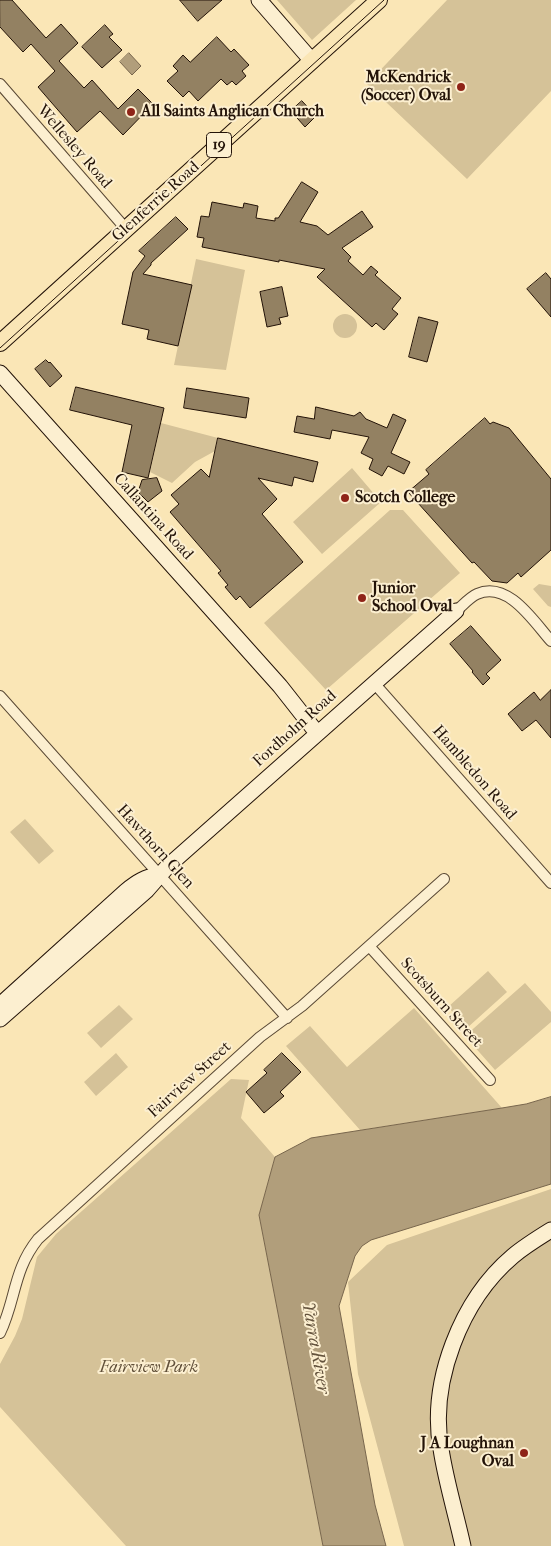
<!DOCTYPE html>
<style>
body{margin:0}
canvas{display:block;background:#fae6b6}
</style>
<canvas width="551" height="1546"></canvas>
<script>
const ctx = document.querySelector('canvas').getContext('2d');
ctx.lineJoin = 'round';
function fillPath(path, color) {
  ctx.fillStyle = color;
  ctx.fill(path, 'evenodd');
}
function trace(path, color, width, dash) {
  ctx.strokeStyle = color;
  ctx.lineWidth = width;
  ctx.lineCap = dash ? 'butt' : 'round';
  ctx.setLineDash(dash || []);
  ctx.stroke(path);
}
function label(font, color, halo, rows, align = 'center') {
  ctx.font = font + ' "IM FELL French Canon",serif';
  ctx.lineWidth = 4;
  ctx.setLineDash([]);
  ctx.textBaseline = 'middle';
  ctx.strokeStyle = halo;
  ctx.fillStyle = color;
  for (const [text, x, y, turn = 0] of rows) {
    ctx.save();
    ctx.translate(x, y);
    ctx.rotate((+turn || 0) * Math.PI / 180);
    ctx.textAlign = isNaN(turn) ? turn : align;
    if (halo) ctx.strokeText(text, 0, 0);
    ctx.fillText(text, 0, 0);
    ctx.restore();
  }
}
const green = new Path2D(`
 M277,0H356L312,40Z
 M447,0H551V91L467,179L367,84Z
 M196,259L245,270L226,370L174,365Z
 M333 326a12 12 0 1 1 24 0a12 12 0 1 1-24 0Z
 M161,423L218,438L215,451L195,462L172,483L150,472Z
 M352,468L381,502L322,554L293,522Z
 M390,510H403L460,573L326,690L264,623Z
 M539,584L551,586V607L548,606L533,589Z
 M25,819L54,851L39,864L10,832Z
 M488,971L507,992L467,1028L448,1007Z
 M525,983L551,1012V1022L495,1070L465,1036Z
 M119,1005L133,1019L101,1048L87,1033Z
 M414,1008L502,1108L360,1130L286,1046L310,1026L347,1067Z
 M116,1053L128,1067L96,1096L84,1082Z
 M231,1079L249,1080L241,1118L275,1157L259,1215L323,1546H126L0,1407V1364L15,1336L22,1319L37,1257L56,1234Z
 M551,1189V1546H404L358,1374L348,1282L387,1245Z`);
const water = new Path2D(`
 M129,53L141,66L132,75L120,62Z
 M551,1097V1184L371,1240L362,1246L355,1256L339,1306L375,1505L386,1546H323L259,1215L275,1157L311,1138L502,1108L526,1104Z`);
const building = new Path2D(`
 M0,0H12L46,38L61,24L78,43L59,61L84,88L92,80L118,109L138,89L153,104L123,135L100,111L77,132L38,87L55,71L31,44L23,52L0,27Z
 M180,0H222L198,21Z
 M105,25L113,34L109,37L122,50L102,68L82,47Z
 M217,37L231,52L234,49L249,65L242,71L246,76L236,85L232,81L227,85L221,79L198,101L189,91L183,97L167,81L178,71L173,66L183,55L190,62Z
 M302,101L316,116L305,127L291,111Z
 M302,182L318,192L300,222L317,226L328,235L362,211L373,227L342,248L351,257L348,261L363,275L371,266L378,272L375,275L401,298L392,309L398,314L384,330L376,323L372,327L317,277L325,269L279,260V262L202,247L204,238L197,237L201,216L209,217L212,202L243,208L244,203L258,206L256,218L275,221V218H278Z
 M176,217L188,229L151,263V265L143,274L192,285L178,346L147,339L149,330L122,324L133,272L145,256L139,251Z
 M546,273L551,279V317L527,289Z
 M282,287L288,316L279,318L281,324L267,327L260,292Z
 M419,317L438,322L427,362L409,357Z
 M46,360L49,363L50,362L62,376L50,387L35,369Z
 M76,387L164,408L148,478L122,472L132,425L70,410Z
 M187,388L249,398L246,418L184,408Z
 M316,407L354,416L360,412L366,419L387,428L393,414L406,420L391,453L410,462L404,474L388,466L382,476L369,469L373,459L361,453L369,437L332,430L330,439L294,432L297,416L314,419Z
 M485,418L490,424L493,422L509,428L551,479V550L521,577L518,573L507,583L492,581L474,562L472,563L408,492L429,474L426,470Z
 M218,438L318,462L313,482L294,477L292,486L258,478L277,499L262,514L303,562L250,608L240,596L236,600L225,587L228,585L218,573L221,571L170,512L179,504L171,495L201,469L209,477Z
 M157,478L162,491L148,502L138,492L142,480Z
 M471,626L501,660L486,674L490,678L483,685L472,672L473,671L450,644Z
 M551,690V738L536,720L522,731L508,714L534,692L540,700Z
 M282,1053L301,1072L280,1092L284,1096L264,1113L246,1092L267,1073L264,1070Z`);
const street = new Path2D(`
 M0,84L126,229
 M456,611C462,606 470,597 477,594C508,580 534,622 551,641
 M374,683L551,883
 M0,696L287,1018
 M369,946L490,1080
 M0,1333C16,1300 13,1270 38,1239L260,1037L302,1006L444,879`);
const secondary = new Path2D(`
 M259,0L312,61
 M0,373L280,686L317,733
 M0,1005L126,891C137,882 145,877 159,875
 M0,1019L147,890L168,866L456,611
 M463,1546C456,1514 446,1482 441,1449C429,1382 461,1300 513,1256C525,1246 538,1238 551,1230`);
const primary = new Path2D(`
 M0,343L379,0`);
const tram = new Path2D(`
 M0,348L384,0`);
const markers = [
 [461,87,5,"#8f2418"],
 [131,112,5,"#8f2418"],
 [345,498,5,"#8f2418"],
 [362,598,5,"#8f2418"],
 [524,1453,5,"#8f2418"]
];
const shields = [
 [219,145,25]
];
const shieldNames = [
 ["19",219,145]
];
const poiNames = [
 ["McKendrick",451,78,"right"],
 ["(Soccer) Oval",451,96,"right"],
 ["All Saints Anglican Church",141,112],
 ["Scotch College",355,498],
 ["Junior",372,589],
 ["School Oval",372,607],
 ["J A Loughnan",514,1444,"right"],
 ["Oval",514,1462,"right"]
];
const streetNames = [
 ["Wellesley Road",74,147,49],
 ["Glenferrie Road",156,202,-42],
 ["Callantina Road",153,517,48],
 ["Fordholm Road",295,729,-42],
 ["Hambledon Road",474,773,49],
 ["Hawthorn Glen",155,847,48],
 ["Scotsburn Street",441,1003,48],
 ["Fairview Street",190,1080,-42]
];
const parkNames = [
 ["Fairview Park",149,1368]
];
const waterNames = [
 ["Yarra River",315,1348,80]
];
fillPath(green, '#d5c298');
fillPath(water, '#b19e7b');
trace(water, '#78664d', 1);
fillPath(building, '#938162');
trace(building, '#231308', 1);
trace(street, '#594834', 12);
trace(secondary, '#231308', 17);
trace(primary, '#231308', 18);
trace(street, '#fcefd0', 10);
trace(secondary, '#fcefd0', 15);
trace(primary, '#fae6b6', 16);
trace(tram, '#231308', 1);
for (const [x, y, r, color] of markers) {
  const dot = new Path2D();
  dot.arc(x, y, r, 0, 2 * Math.PI);
  ctx.fillStyle = color;
  ctx.fill(dot);
  trace(dot, '#fcefd0', 2);
}
for (const [x, y, w] of shields) {
  const box = new Path2D();
  box.roundRect(x - w / 2, y - 12.5, w, 25, 4);
  ctx.fillStyle = '#fcefd0';
  ctx.fill(box);
  trace(box, '#231308', 1);
}
label('bold 15px', '#231308', null, shieldNames);
label('bold 16px', '#231308', '#fcefd0', poiNames, 'left');
label('16px', '#231308', '#fcefd0', streetNames);
label('italic 16px', '#61503a', '#fcefd0', parkNames);
label('italic 18px', '#63523c', '#fcefd0', waterNames);
</script>
